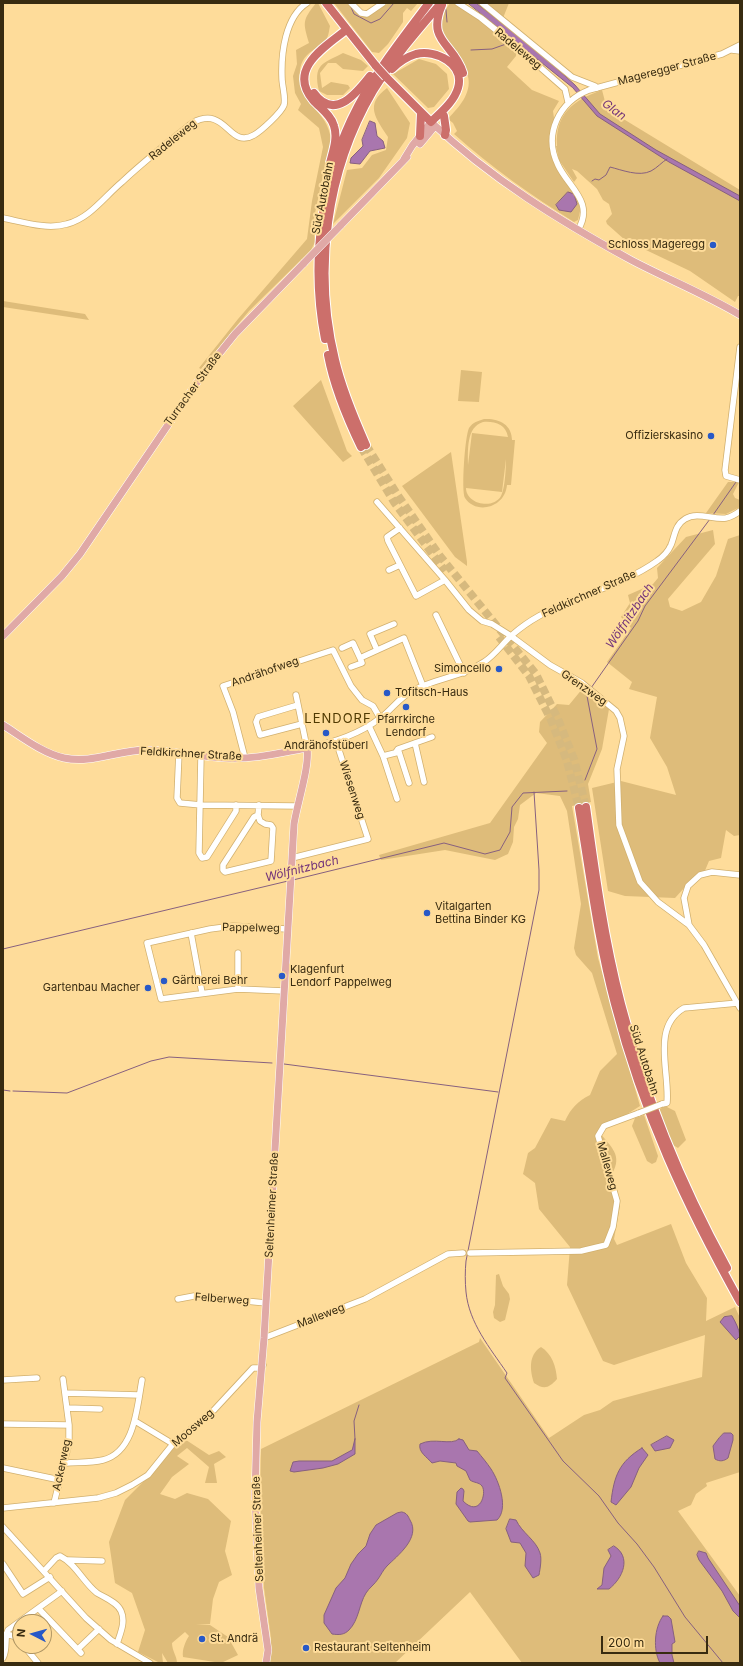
<!DOCTYPE html>
<meta charset="utf-8">
<style>
body{margin:0}
#map{position:relative;width:743px;height:1666px;overflow:hidden;background:#fedc9a;font-family:Inter,sans-serif}
canvas{display:block}
.frame{position:absolute;inset:0;border:4px solid #382b10;pointer-events:none}
.north{position:absolute;left:12px;top:1614px;width:40px;height:40px;box-sizing:border-box;background:#fedc9a;border:1px solid #af9563;border-radius:50%;rotate:276deg;font-size:11px;font-weight:700;line-height:16px;text-align:center;color:#382b10}
.north::after{content:'';display:block;margin:auto;width:14px;height:18px;background:#2859c7;clip-path:polygon(50% 0,100% 100%,50% 72%,0 100%)}
.scale{position:absolute;left:601px;top:1636px;width:107px;height:18px;box-sizing:border-box;border:2px solid #382b10;border-top:0;padding-left:5px;font-size:12px;line-height:14px;white-space:nowrap;color:#382b10;-webkit-text-stroke:3px #fedc9a;paint-order:stroke}
</style>
<div id="map">
<canvas width="743" height="1666"></canvas>
<div class="frame"></div>
<div class="north">N</div>
<div class="scale">200 m</div>
</div>
<script>
const ctx = document.querySelector('canvas').getContext('2d');
ctx.lineJoin = 'round';
function fillPath(path, color) {
  ctx.fillStyle = color;
  ctx.fill(path, 'evenodd');
}
function trace(path, color, width, dash) {
  ctx.strokeStyle = color;
  ctx.lineWidth = width;
  ctx.lineCap = dash ? 'butt' : 'round';
  ctx.setLineDash(dash || []);
  ctx.stroke(path);
}
function label(font, color, halo, rows, align = 'center') {
  ctx.font = font + ' Inter,sans-serif';
  ctx.lineWidth = 4;
  ctx.setLineDash([]);
  ctx.textBaseline = 'middle';
  ctx.strokeStyle = halo;
  ctx.fillStyle = color;
  for (const [text, x, y, turn = 0] of rows) {
    ctx.save();
    ctx.translate(x, y);
    ctx.rotate((+turn || 0) * Math.PI / 180);
    ctx.textAlign = isNaN(turn) ? turn : align;
    if (halo) ctx.strokeText(text, 0, 0);
    ctx.fillText(text, 0, 0);
    ctx.restore();
  }
}
const green = new Path2D(`
 M316,3H318L330,26C329,30 329,34 327,38C321,49 303,50 300,70C295,104 328,108 331,140L313,222L315,242L311,250L249,311L201,369L199,368L238,319L307,239L312,201L323,147L319,128L298,110L301,104L295,93L293,76L297,64L296,50L309,43C303,22 302,21 316,3Z
 M334,3H350L359,15L368,16L389,3H418L411,11L407,8L403,13V22L388,44L379,53L372,52Z
 M450,3H456L479,18L517,49L516,56L507,67L532,90L559,101L553,111L554,118L549,145L555,164L579,199L580,211L578,220L574,222C532,196 491,167 454,134L457,131L453,123L448,119C454,112 461,105 465,97C482,66 438,48 440,22C441,15 446,9 450,3Z
 M485,3H509L503,18Z
 M343,53L361,60L368,66L363,71L343,69L336,63H328L320,73L322,88L331,82L348,85L350,88L343,95H327L319,91C313,64 322,64 343,53Z
 M419,59L436,64L447,74L449,89L434,107L428,108L393,74Z
 M387,88L410,123L407,138L379,178L333,224L347,170L362,168L372,155L386,150L388,137C376,118 364,105 387,88Z
 M602,90L607,109L740,190V296H738L735,302L690,271L625,240L607,224L606,221L612,214L609,204L603,200L597,189L577,171L572,169L577,178L574,182L559,160L556,146H557C555,113 574,100 602,90Z
 M3,301L85,314L89,320L3,307Z
 M461,370L482,372L479,402L458,401Z
 M321,380L347,451L352,456L343,462L293,406Z
 M484,419C498,418 512,424 512,440H515L511,485H507C505,508 476,515 465,498C461,491 465,436 469,428C473,422 478,421 484,419ZM483,422C494,421 506,424 508,437L472,433L468,465C468,451 466,427 483,422ZM506,459C506,468 505,489 501,496C493,510 466,504 466,488L502,492Z
 M451,452L467,562V566L455,557L402,486Z
 M728,482H739L733,494L735,498L740,500V507L726,514L706,513Z
 M713,530L715,544L668,599L670,607L682,611L701,602L716,576L728,539L740,535V835L734,836L726,830L721,858L709,861L704,873L695,876L675,898L625,896L608,891L592,788L621,781L676,795L667,767L650,738L657,697L629,689L632,682L607,662L631,628L621,617L630,603L628,595L653,584L658,578L657,568L686,537Z
 M583,688L609,709L602,749L588,784L591,802L572,806L598,958L640,1106L599,1132C611,1147 623,1155 612,1174L620,1206L614,1239L617,1245L671,1224L686,1263L707,1298L706,1321L735,1307L740,1318V1472L706,1483L707,1486L696,1494L691,1505L678,1511L740,1596V1663H522L470,1592L395,1663H269L271,1638L264,1588L260,1497L261,1449L479,1342L480,1338L549,1438L584,1415L600,1410L613,1401L702,1377L705,1335L614,1365L603,1361L567,1285L570,1247L539,1209L535,1183L523,1174L528,1153L535,1148L551,1118L565,1121C571,1108 578,1101 590,1095L600,1071L617,1054L592,973L576,955L574,948L581,904L567,811L560,796L536,793L520,805L518,819L514,827L513,842L508,854L495,860L445,850L381,860L379,855L490,823L547,743L539,732L540,722L557,704L569,705Z
 M665,1106L675,1111L686,1140L678,1148L673,1145L659,1112L660,1109Z
 M644,1115L658,1156L656,1162L652,1164L647,1161L632,1126L635,1118Z
 M499,1274L503,1286L509,1294L510,1299L505,1320L500,1322L494,1318L493,1312L495,1305L496,1275Z
 M541,1347C552,1354 556,1366 557,1379C549,1388 544,1390 534,1383C530,1371 528,1355 541,1347Z
 M183,1438L209,1455L219,1451L226,1457L214,1464L217,1483H205L209,1467L187,1448L177,1456L189,1464L172,1477L160,1494L175,1499L187,1493L208,1499L231,1521L225,1551L232,1575L219,1582L213,1599L210,1624H196L210,1625L228,1637L238,1655L221,1663L183,1657C182,1650 185,1642 189,1636L185,1632L172,1643C172,1651 177,1656 177,1663H168L162,1653L163,1663H160L138,1652L145,1630L132,1593L115,1583L109,1542L125,1500L144,1481L170,1450Z`);
const water = new Path2D(`
 M468,3H476L535,49L575,85L600,114L656,150L740,196V201L669,162L597,116L573,88Z
 M370,121L375,123L377,136L383,141L385,148L370,151L360,164L350,163L351,158L363,146L362,140Z
 M568,192L574,194L577,204L571,212L559,210L556,205Z
 M732,1316C736,1323 739,1329 740,1336L736,1340L720,1322L724,1317Z
 M724,1433H731L733,1435V1440L728,1458C724,1461 720,1462 715,1459L713,1446L719,1438Z
 M667,1436L674,1440L670,1448L655,1451L651,1445Z
 M355,1439V1454L338,1464L323,1468L294,1472L290,1471L293,1462L299,1461H332L352,1450Z
 M459,1439L463,1440L469,1450L477,1451C482,1457 487,1463 491,1469C499,1481 509,1509 497,1520L470,1522L468,1521L456,1504L457,1492L461,1488L463,1489L464,1491L463,1501C480,1518 487,1493 482,1486C479,1482 474,1483 470,1480L466,1471L457,1466L456,1463L440,1461L432,1463C427,1457 418,1452 420,1444C434,1437 451,1446 459,1439Z
 M642,1448L648,1455L639,1468L631,1487L616,1505L611,1502C614,1476 619,1462 642,1448Z
 M402,1512C407,1513 408,1516 410,1520C421,1538 397,1556 387,1566C383,1570 381,1575 378,1579C375,1584 369,1588 366,1593C359,1604 359,1620 349,1630C344,1635 339,1635 332,1634L324,1623V1615L336,1588L345,1578L351,1564L358,1554L366,1546L370,1534L376,1525L397,1513Z
 M510,1519L516,1520C522,1533 536,1540 540,1553C542,1559 540,1569 539,1575L533,1578L525,1566L526,1553L520,1543L511,1542L506,1529Z
 M614,1546C632,1557 623,1578 609,1589H597L602,1585L604,1568L611,1556L608,1550Z
 M699,1551L706,1553L708,1558L740,1606V1618L733,1611L722,1591L699,1560L697,1555Z
 M663,1616H668L671,1619L675,1642L672,1644V1655L674,1663H660C653,1650 654,1628 663,1616Z`);
const stream = new Path2D(`
 M350,5L354,14L371,23L380,19L394,3
 M445,8L446,10L447,22
 M471,50L492,49L509,43
 M592,181L595,179L599,180L606,175L610,167C622,170 639,177 651,171C657,168 662,162 667,159
 M713,515L736,482
 M591,688L638,621L645,606L710,519
 M585,780L597,749L587,696L589,692
 M534,792L539,870V890L466,1261C465,1271 465,1282 466,1292C469,1323 490,1348 507,1373L505,1378L563,1461L599,1496L618,1523L637,1544L654,1567L685,1617L723,1663
 M293,880L444,843L485,854L500,850L510,832L512,807L523,793L567,791
 M3,949L288,881
 M284,1064L498,1092
 M3,1090L10,1091
 M13,1091L67,1093L151,1061L169,1057L272,1063
 M355,1439L354,1421L359,1405`);
const highwayTunnel = new Path2D(`
 M366,445L399,497L440,556L536,674L558,719L574,759L586,807
 M361,447L394,502L445,571
 M499,637L529,676L551,720L567,761L579,808`);
const minor = new Path2D(`
 M351,3L361,13L367,14L383,3
 M458,3L481,18L517,47L565,89L568,102
 M482,3L572,77L595,86L597,88
 M732,50L740,51
 M3,218C23,222 47,230 67,224C90,218 104,197 122,182C144,161 169,142 192,123C227,104 228,150 254,135C261,131 281,113 284,105C286,97 282,86 282,78C281,54 285,17 307,3
 M578,230C595,202 568,187 558,165C543,134 559,102 589,90L722,54L740,45
 M740,347L725,470L726,476L740,480
 M377,502L445,580L469,610L482,621L492,624L511,636L550,665L582,683L616,711L620,718L624,736L617,769L619,825L640,882L658,902L689,925
 M400,528L387,537L388,541L416,596L445,580
 M389,570L400,565
 M436,615L464,673
 M342,648L353,643L360,658L404,638L423,686
 M377,650L370,634L394,624
 M351,667L362,663L360,658
 M296,695L307,748C332,743 358,735 379,719C392,710 399,697 414,690C436,678 462,677 484,662C495,655 502,644 512,635C520,628 530,621 539,616C577,595 622,586 657,561C663,557 668,552 671,545C675,535 675,525 685,519C697,511 713,520 726,518C731,517 736,514 740,511
 M298,705L258,717L256,722L260,735L302,724
 M369,726L383,756L399,752L409,783
 M415,743L424,782
 M179,752L177,798L180,803L201,805L296,806
 M396,752L398,749L432,737
 M201,756L199,853L202,858L207,857L236,811V805
 M383,756L397,799
 M245,758L233,712L223,686L333,650L351,686L362,700L373,706L380,718
 M258,815L260,821L265,824L271,825L273,828L271,861L225,872L223,870V865L254,817L258,815L259,805
 M292,858L368,839L336,741
 M740,875L712,872L700,875L688,886L684,898L689,925L704,945L740,1008
 M191,933L202,993
 M238,989V953
 M284,991L238,989L161,999L147,943L210,929L233,926L287,929
 M662,1104L667,1103C670,1072 651,1027 684,1008L738,1003
 M470,1253L581,1251L606,1245L613,1227L617,1201L598,1136L604,1126L639,1113
 M178,1299L194,1296L266,1303
 M264,1338L365,1299L448,1254L463,1253
 M3,1380L37,1378
 M65,1393L139,1395
 M67,1408L100,1409
 M135,1421L173,1444
 M3,1424L69,1425
 M65,1463C77,1462 91,1463 103,1460C135,1452 137,1407 142,1380
 M3,1468L60,1480
 M54,1503L69,1443V1425L63,1379
 M3,1508L98,1498L116,1493L132,1485L148,1475L173,1444L214,1410L253,1368H260L263,1365
 M3,1527L86,1618L111,1640L150,1663
 M68,1560L102,1561
 M3,1564L23,1594L50,1577
 M44,1571L56,1558L60,1556C76,1564 83,1582 97,1593C105,1598 117,1602 121,1611C126,1622 120,1634 117,1644
 M39,1609L81,1653
 M6,1634L17,1637L20,1640
 M24,1646L38,1663
 M78,1649L99,1629
 M3,1658C8,1649 4,1638 8,1630L62,1591`);
const major = new Path2D(`
 M420,144L435,126
 M404,159L412,146L431,122C491,179 560,221 631,260C667,279 705,294 740,315
 M340,226L407,157
 M3,636L62,576L80,554L202,375L235,334L304,263
 M3,725C22,737 42,753 64,758C92,764 118,750 146,750C173,750 198,757 225,758C252,760 280,753 307,748C310,766 297,804 294,824L264,1338L257,1422L255,1495L259,1588L268,1650L266,1663`);
const highway = new Path2D(`
 M326,3L376,66
 M442,5C426,42 454,43 463,73
 M386,77L431,122C440,113 454,102 458,88C465,64 436,49 416,54C406,57 399,62 392,69
 M314,93C334,121 356,94 370,76
 M444,116L446,130L445,135
 M420,136L421,113
 M330,163C333,151 338,138 334,126C331,115 320,108 313,100C287,69 325,47 346,30
 M325,339C310,262 321,176 358,106C378,69 404,36 429,3
 M328,355C334,387 347,418 361,447
 M366,445C354,418 342,390 335,360C313,270 326,171 373,91C392,60 417,31 441,3
 M586,807C595,873 604,939 621,1004C645,1096 681,1184 727,1268
 M579,808C590,873 598,940 615,1004C643,1113 686,1205 740,1302`);
const minorBridge = new Path2D(`
 M639,1113L662,1104`);
const majorBridge = new Path2D(`
 M304,263L340,226`);
const highwayBridge = new Path2D(`
 M376,66L386,77`);
const markers = [
 [713,245,4,"#2859c7"],
 [711,436,4,"#2859c7"],
 [499,669,4,"#2859c7"],
 [387,693,4,"#2859c7"],
 [406,707,4,"#2859c7"],
 [326,733,4,"#2859c7"],
 [427,913,4,"#2859c7"],
 [282,976,4,"#2859c7"],
 [164,981,4,"#2859c7"],
 [148,988,4,"#2859c7"],
 [202,1639,4,"#2859c7"],
 [306,1648,4,"#2859c7"]
];
const streetNames = [
 ["Radeleweg",518,49,40],
 ["Mageregger Straße",667,69,-15],
 ["Radeleweg",173,140,-39],
 ["Süd Autobahn",323,198,-79],
 ["Turracher Straße",193,389,-54],
 ["Feldkirchner Straße",589,594,-24],
 ["Andrähofweg",265,672,-19],
 ["Grenzweg",584,688,35],
 ["Feldkirchner Straße",191,754,3],
 ["Wiesenweg",352,790,72],
 ["Pappelweg",251,928,1],
 ["Süd Autobahn",644,1060,72],
 ["Malleweg",607,1166,74],
 ["Seltenheimer Straße",272,1205,-87],
 ["Felberweg",222,1299,4],
 ["Malleweg",321,1316,-21],
 ["Moosweg",193,1428,-41],
 ["Ackerweg",62,1465,-78],
 ["Seltenheimer Straße",258,1529,-92]
];
const poiNames = [
 ["Schloss Mageregg",705,245,"right"],
 ["Offizierskasino",703,436,"right"],
 ["Simoncello",491,669,"right"],
 ["Tofitsch-Haus",395,693],
 ["Pfarrkirche",406,720,"center"],
 ["Lendorf",406,733,"center"],
 ["Andrähofstüberl",326,746,"center"],
 ["Vitalgarten",435,907],
 ["Bettina Binder KG",435,920],
 ["Klagenfurt",290,970],
 ["Lendorf Pappelweg",290,983],
 ["Gärtnerei Behr",172,981],
 ["Gartenbau Macher",140,988,"right"],
 ["St. Andrä",210,1639],
 ["Restaurant Seltenheim",314,1648]
];
const waterNames = [
 ["Glan",614,110,36],
 ["Wölfnitzbach",630,616,-56],
 ["Wölfnitzbach",302,869,-14]
];
const quarterNames = [
 ["LENDORF",338,719]
];
fillPath(green, '#debc7a');
fillPath(water, '#a976ae');
trace(water, '#87607f', 1);
trace(stream, '#87607f', 1);
trace(highwayTunnel, '#d6b97e', 8, [8, 4]);
trace(minor, '#d1b06f', 7);
trace(major, '#fff', 8);
trace(highway, '#fff', 10);
trace(minor, '#fff', 5.5);
trace(major, '#e0a9a6', 7);
trace(highway, '#cc6f6b', 8);
trace(minorBridge, '#d1b06f', 7, []);
trace(majorBridge, '#fff', 8, []);
trace(highwayBridge, '#fff', 10, []);
trace(minorBridge, '#fff', 5.5);
trace(majorBridge, '#e0a9a6', 7);
trace(highwayBridge, '#cc6f6b', 8);
for (const [x, y, r, color] of markers) {
  const dot = new Path2D();
  dot.arc(x, y, r, 0, 2 * Math.PI);
  ctx.fillStyle = color;
  ctx.fill(dot);
  trace(dot, '#fedc9a', 1.5);
}
label('11px', '#382b10', '#fedc9a', streetNames);
label('11px', '#382b10', '#fedc9a', poiNames, 'left');
label('italic 12px', '#72337a', '#fedc9a', waterNames);
ctx.letterSpacing = '1px';
label('13px', '#503a02', '#fedc9a', quarterNames);
ctx.letterSpacing = '0px';
</script>
